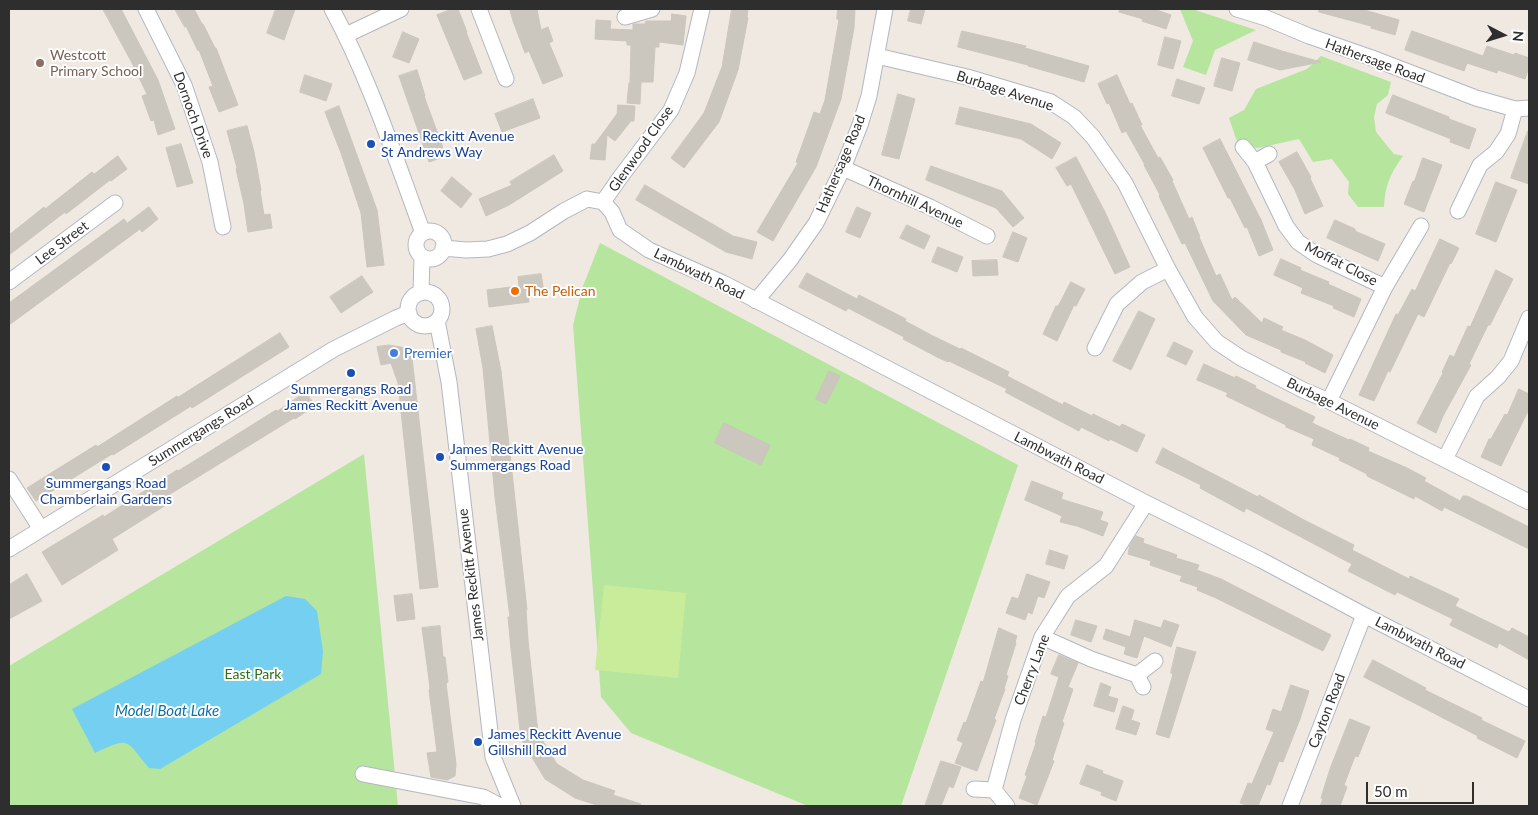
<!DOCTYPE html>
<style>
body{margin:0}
#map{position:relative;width:1538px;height:815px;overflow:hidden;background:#efe9e1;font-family:Lato,sans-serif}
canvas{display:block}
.frame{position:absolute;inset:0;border:10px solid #2e2e2e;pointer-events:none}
.north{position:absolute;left:1478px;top:10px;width:50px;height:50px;-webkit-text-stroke:4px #fff;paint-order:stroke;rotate:95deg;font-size:14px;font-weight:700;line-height:20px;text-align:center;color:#2e2e2e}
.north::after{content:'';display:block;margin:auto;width:18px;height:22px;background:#2e2e2e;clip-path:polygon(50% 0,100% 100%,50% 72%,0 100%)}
.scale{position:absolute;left:1366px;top:782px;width:108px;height:22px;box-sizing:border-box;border:2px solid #2e2e2e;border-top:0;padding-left:6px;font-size:15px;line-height:18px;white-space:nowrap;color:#2e2e2e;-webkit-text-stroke:4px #fff;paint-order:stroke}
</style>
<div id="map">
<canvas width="1538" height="815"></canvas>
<div class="frame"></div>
<div class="north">N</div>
<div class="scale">50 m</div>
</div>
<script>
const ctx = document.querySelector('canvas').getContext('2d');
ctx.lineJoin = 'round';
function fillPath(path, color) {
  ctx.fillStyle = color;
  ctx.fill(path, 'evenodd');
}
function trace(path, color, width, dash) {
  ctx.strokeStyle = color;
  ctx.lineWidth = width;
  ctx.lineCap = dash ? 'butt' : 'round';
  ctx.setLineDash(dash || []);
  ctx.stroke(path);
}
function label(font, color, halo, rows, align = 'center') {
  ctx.font = font + ' Lato,sans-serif';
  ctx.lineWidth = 4;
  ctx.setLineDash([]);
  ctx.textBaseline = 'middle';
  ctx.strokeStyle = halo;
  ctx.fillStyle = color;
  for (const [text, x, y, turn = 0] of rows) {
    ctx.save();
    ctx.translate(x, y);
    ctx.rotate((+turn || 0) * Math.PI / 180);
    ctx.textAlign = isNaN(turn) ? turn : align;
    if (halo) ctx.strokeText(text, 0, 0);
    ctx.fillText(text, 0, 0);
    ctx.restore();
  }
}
const green = new Path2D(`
 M1180,9H1192L1256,30L1215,50L1206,75L1183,67L1193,41Z
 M1321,56L1391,82L1388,95L1377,104L1374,117L1376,132L1394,154L1403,156C1390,174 1385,186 1384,207H1358L1348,194L1349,182L1332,159L1313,162L1299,139L1258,148L1239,147L1229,118L1244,110L1256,89L1307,69Z
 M600,243L1018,465L901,806H808L631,733L601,697L573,325L583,286Z
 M364,454L398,806H9V666Z`);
const pitch = new Path2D(`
 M604,585L686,593L678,678L595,670Z`);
const water = new Path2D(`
 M286,596L305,599L317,611L323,651L321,674L160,769L149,768C125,740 131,736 95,753L72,709Z`);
const building = new Path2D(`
 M103,9H121L158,80L175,129L158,135L154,120L151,121L142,96L147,94L131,61Z
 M175,9H194L202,24H203L215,48H216L238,105L219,112L209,87L213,86L199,50L198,51L186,26L185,27Z
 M276,9H295L284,40L267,33Z
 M453,9H458L467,32H466L482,73L464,80L437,15Z
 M510,9H537L541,30L548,27L553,41L549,43L563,76L543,84L529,51L525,53L513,21Z
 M732,9H748L747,17L748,18L738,70L719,122L684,168L671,158L704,113L722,67Z
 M838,9H855L854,28L841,99L816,167L773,241L757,232L798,163L796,162L814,112L820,114L825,100L839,20L837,19Z
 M911,9H925L921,24L908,21Z
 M1120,9H1154L1171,15L1166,29L1142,21L1143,19L1119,12Z
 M1319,9H1361L1399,20L1395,35L1371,28V26L1319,12Z
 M672,14L686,16L683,45L659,42V47H655L653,82H641L640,104L627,103L629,83H630L631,45H627V41L595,39L596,20L611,21L610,29L633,30V24H645L646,21H671Z
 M962,31L1026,46L1025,48L1089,66L1084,82L1028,66V65L958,47Z
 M1412,31L1483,56L1487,46L1514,55L1515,53L1529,58V67L1525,79L1498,70L1497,73L1467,63L1464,71L1405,50Z
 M403,32L419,39L409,63L393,57Z
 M1165,37L1181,41L1173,69L1158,65Z
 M1254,42L1282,51L1321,62L1280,70L1248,60Z
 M1222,58L1240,63L1232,91L1214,86Z
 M417,70L425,96H424L446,156L429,162L399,76Z
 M305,75L332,84L326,101L300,92Z
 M1117,75L1130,104L1132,103L1142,125H1140L1158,158L1160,157L1173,180L1172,181L1189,219L1192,217L1200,237H1199L1216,276L1220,274L1232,300L1235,297L1262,323L1264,318L1283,327L1281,330L1305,340L1333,355L1325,373L1305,363L1306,362L1281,352V350L1246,335L1213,301L1185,243L1182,244L1159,196L1160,195L1144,165H1145L1126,131L1122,133L1109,103L1107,104L1098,84Z
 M1177,79L1205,88L1199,104L1172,96Z
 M898,94L915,99L899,159L882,155Z
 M1393,95L1449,117V119L1476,129L1469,149L1450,142L1451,139L1386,113Z
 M533,99L540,118L502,132L495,114Z
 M618,105L635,106L634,121H631L615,141L607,135L605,160L590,159L592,144H595L617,114Z
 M339,106L377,210L384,265L367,267L361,213L341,153L325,112Z
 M960,107L1031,124L1061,143L1052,159L1021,139L956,124Z
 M247,126L254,152L261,190L260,191L264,215L270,214L272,228L248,232L244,204L236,169L237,168L227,131Z
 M1528,131H1529V184L1511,178Z
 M1220,139L1261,220L1273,250L1259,256L1247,227L1245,228L1230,198H1228L1203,148Z
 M181,144L193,183L177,187L166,148Z
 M1297,152L1311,177L1310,178L1323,206L1305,214L1295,190L1279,162Z
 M554,155L563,171L509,205L486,216L479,199L512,185L510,182Z
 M118,156L127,169L111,181L110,180L66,214L65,212L9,255V235L44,207L45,209L92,172L94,174Z
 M1076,157L1105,212L1130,267L1115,274L1071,184L1067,186L1056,168Z
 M1423,158L1442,165L1424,212L1404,204L1413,181L1414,182Z
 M931,166L1002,191L1024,218L1013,227L996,208L926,180Z
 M452,177L472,194L461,208L441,191Z
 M1496,182L1517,190L1496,242L1476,234Z
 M645,185L733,236L757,242L752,259L726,252L636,200Z
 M149,207L158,219L142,232L140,229L9,325V303L124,219L127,223Z
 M857,207L871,213L860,238L846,232Z
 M1335,220L1355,229V231L1385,244L1378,261L1327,238Z
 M907,225L930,236L924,249L900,238Z
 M1013,232L1027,238L1018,262L1003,257Z
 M1440,239L1459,248L1451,264L1450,263L1424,317L1418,314L1390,372L1388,371L1374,401L1359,395L1396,314L1398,315L1412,289L1415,291Z
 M938,247L963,257L957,272L932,262Z
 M1281,259L1301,268L1300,270L1329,282L1328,284L1361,299L1354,317L1333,308L1334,306L1301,293L1303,288L1274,275Z
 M997,260L998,275L973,276L972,261Z
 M1496,270L1513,279L1490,325H1488L1469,364L1471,365L1443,416L1436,433L1417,423L1443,373L1442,372L1450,355L1454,357L1468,326L1470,327Z
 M807,273L857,299L859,295L906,319L905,321L933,336L960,349L961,348L1009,372L1007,376L1063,405L1064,402L1092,416L1093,414L1120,427L1122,424L1145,435L1137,452L1110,439L1109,441L1081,427L1079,431L1005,392L1007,389L949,361L948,362L937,357L903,339L904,337L848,308L846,311L799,287Z
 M541,274L544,292L528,294L529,302L489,307L487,290L519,286L518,277Z
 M362,276L373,292L341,313L330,297Z
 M1071,282L1085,289L1076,306L1074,305L1057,341L1043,334L1056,306H1058Z
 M1139,311L1155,319L1131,370L1113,361Z
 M492,326L501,371L527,610H526L528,640L538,733L557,764L583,780L615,791L613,795L641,804L640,806H600L575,798L545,779L521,739L511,649L508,617H510L495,497L483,368L476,329Z
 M280,333L289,347L192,408L191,406L113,455L112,454L36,501L27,488L96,445L97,447L177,396L178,397Z
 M1174,342L1193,351L1186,365L1167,356Z
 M389,345L406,348L412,358L438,587L420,589L398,383L391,363L381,365L377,347Z
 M1204,364L1235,378L1236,376L1256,386L1255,388L1315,417L1312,423L1349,440L1350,439L1369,448L1368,451L1407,468L1426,478L1424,481L1460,501L1463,496H1467L1529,527V549L1444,507L1442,511L1415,496L1414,499L1367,476V474L1339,460L1340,458L1312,445L1314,439L1286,427V425L1226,396L1228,393L1197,380Z
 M829,371L840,376L826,404L816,399Z
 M1519,389L1529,394V409L1501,466L1481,457L1489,439H1491L1505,414L1507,415Z
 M306,392L315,406L295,419L294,418L162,499L166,505L112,539L118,550L62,585L42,552L103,515L104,517L177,470L178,471L204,455L276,410L277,411Z
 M724,423L770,445L761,465L715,443Z
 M1163,448L1258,497L1259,495L1304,520L1354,545L1352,550L1409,579L1410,576L1459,599L1455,606L1509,632L1512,628L1529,637V660L1499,643L1497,648L1450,625L1453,619L1397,592L1395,595L1348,571L1352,564L1246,508L1244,512L1200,488L1201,485L1156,463Z
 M1032,481L1063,493L1061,499L1103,512L1100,520L1108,523L1103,536L1077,526L1060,522L1062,516L1025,500Z
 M1136,536L1144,539L1143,543L1177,555L1176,558L1199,565L1197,570L1221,579L1331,635L1323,651L1216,598L1197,590L1198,587L1180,581L1182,576L1150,565L1151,561L1128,554L1130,545Z
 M1050,550L1068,556L1064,569L1046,564Z
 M27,574L42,601L9,619V585Z
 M1027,574L1050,582L1044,598L1038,596L1032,614L1028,612L1025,620L1006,613L1012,597L1018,599Z
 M412,594L415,619L397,621L394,596Z
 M1076,620L1097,626L1091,642L1071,635Z
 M1135,620L1161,628L1164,620L1179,625L1171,647L1144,636L1137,658L1124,654L1126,647L1103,639L1106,629L1130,637Z
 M440,626L443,657H445L448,682L446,683L456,764L455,776L447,780L431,777L427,753L437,752L429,690L430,689L428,672L422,628Z
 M999,628L1017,636L1015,642L1016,643L1006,675L1008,676L1004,689H1005L994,719L996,720L977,771L955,763L963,743L957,740L964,722L966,723L981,681L983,682Z
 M1177,647L1196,652L1169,738L1156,734L1173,674L1171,673Z
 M1059,655L1078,663L1068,687L1073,689L1062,722L1064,723L1052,760L1054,761L1037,805L1019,798L1027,776L1025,775L1036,743L1035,742L1043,716L1046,717L1059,677L1051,674Z
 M1373,660L1426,688L1425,690L1482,718L1481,720L1525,741L1517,758L1477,738L1478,736L1364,677Z
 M1101,683L1111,687L1108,696L1118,699L1114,712L1094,706Z
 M1291,685L1309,691L1300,719L1283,762L1279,761L1270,785L1267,784L1258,806H1249L1240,803L1248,783L1252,784L1274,732L1266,729L1273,709L1281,712Z
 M1123,706L1134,710L1131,720L1140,723L1136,735L1116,729Z
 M1350,719L1370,727L1358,757L1355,756L1344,785L1347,787L1340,806H1320L1323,799L1321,798L1330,769Z
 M941,761L961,767L953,788L949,786L941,806H925Z
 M1087,765L1103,771L1102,773L1123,781L1116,801L1101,795L1102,792L1080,784Z`);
const street = new Path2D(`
 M146,9L184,85L210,162L223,227
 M332,9C370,80 395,157 423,233
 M479,9L506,79
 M1237,9L1266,18L1309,36L1372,58L1476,98L1515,109L1529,108
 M625,17L652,9
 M346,35L401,9
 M877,56L967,77L1051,102L1074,117L1093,137L1125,183L1168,269L1195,317L1217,342L1241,358L1303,390L1329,401L1529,502
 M1243,147L1255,162L1286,226L1298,242L1317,255L1385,287
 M1255,162L1269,154
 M843,168L930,207L987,236
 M603,202L612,212L620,230L649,250L723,283L1146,503L1261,560L1364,615L1529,699
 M603,202L619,179L671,110L687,73L702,9
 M1458,211L1480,165L1496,152L1508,134L1515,109
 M416 245a14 14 0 1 1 28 0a14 14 0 1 1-28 0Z
 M443,248L466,250L488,249L507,244L530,233L564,211L587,199L603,202
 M9,282L115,203
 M408 309a17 17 0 1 1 34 0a17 17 0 1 1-34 0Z
 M421,293L422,257
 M756,301L790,260L816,223L843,168L860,125L869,96L885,9
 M437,321L449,382L493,757L513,806
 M1095,348L1117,304L1142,282L1168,269
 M1329,401L1385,287L1421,226
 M1445,459L1477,396L1498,377L1511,361L1529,318
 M9,479L41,529
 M9,549L334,349L396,318L409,313
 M1042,637L1091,659L1137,675
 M1143,687L1137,675L1155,661
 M363,774L483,797L500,806
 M974,789L994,790L1013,720L1042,637L1068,596L1106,566L1146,503
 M994,790L1007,806
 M1290,806L1364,615`);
const markers = [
 [40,63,5,"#8d6e63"],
 [371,144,5,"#1a4fb4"],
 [515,291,5,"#e8710a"],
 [394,353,5,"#3f7fe0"],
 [351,373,5,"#1a4fb4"],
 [440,457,5,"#1a4fb4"],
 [106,467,5,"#1a4fb4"],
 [478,742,5,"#1a4fb4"]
];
const educationNames = [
 ["Westcott",50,55],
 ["Primary School",50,71]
];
const streetNames = [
 ["Hathersage Road",1375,61,20],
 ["Burbage Avenue",1005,91,18],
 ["Dornoch Drive",193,115,70],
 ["Glenwood Close",641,149,-55],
 ["Hathersage Road",841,164,-67],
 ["Thornhill Avenue",915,202,25],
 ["Lee Street",62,243,-37],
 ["Moffat Close",1341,264,27],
 ["Lambwath Road",699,274,26],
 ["Burbage Avenue",1333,404,26],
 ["Summergangs Road",201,431,-32],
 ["Lambwath Road",1059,458,27],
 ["James Reckitt Avenue",471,575,-97],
 ["Lambwath Road",1420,643,27],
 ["Cherry Lane",1032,670,-69],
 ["Cayton Road",1327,711,-69]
];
const transitNames = [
 ["James Reckitt Avenue",381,136],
 ["St Andrews Way",381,152],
 ["Summergangs Road",351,389,"center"],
 ["James Reckitt Avenue",351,405,"center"],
 ["James Reckitt Avenue",450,449],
 ["Summergangs Road",450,465],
 ["Summergangs Road",106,483,"center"],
 ["Chamberlain Gardens",106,499,"center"],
 ["James Reckitt Avenue",488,734],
 ["Gillshill Road",488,750]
];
const foodNames = [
 ["The Pelican",525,291]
];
const shopNames = [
 ["Premier",404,353]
];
const parkNames = [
 ["East Park",253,674]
];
const waterNames = [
 ["Model Boat Lake",167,711]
];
fillPath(green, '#b6e59e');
fillPath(pitch, '#c9ec9a');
fillPath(water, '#75cff0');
fillPath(building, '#cbc7bf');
trace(building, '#cbc5ba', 1);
trace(street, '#b4b7c1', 17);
trace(street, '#fff', 15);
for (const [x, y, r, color] of markers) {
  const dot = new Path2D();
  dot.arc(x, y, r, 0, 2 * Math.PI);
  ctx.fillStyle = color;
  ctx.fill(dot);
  trace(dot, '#fff', 2);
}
label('14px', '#785e54', '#fff', educationNames, 'left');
label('14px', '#2e2e2e', '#fff', streetNames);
label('14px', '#164399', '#fff', transitNames, 'left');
label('14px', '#c56008', '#fff', foodNames, 'left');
label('14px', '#366cbe', '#fff', shopNames, 'left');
label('14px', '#2c6e1b', '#fff', parkNames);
label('italic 15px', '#0d6fa3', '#fff', waterNames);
</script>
